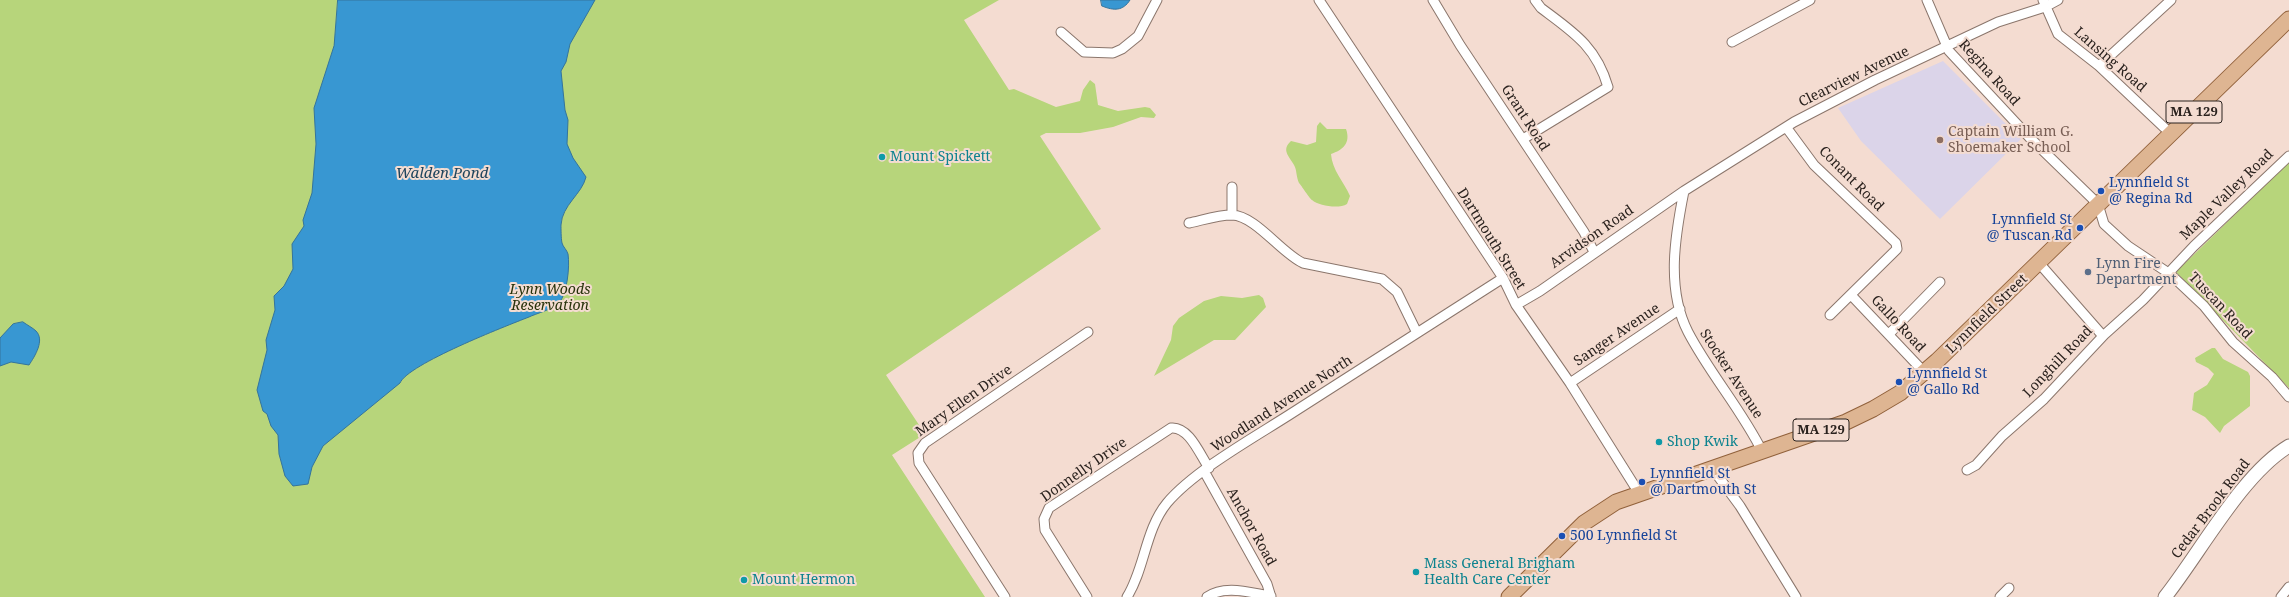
<!DOCTYPE html>
<style>
body{margin:0}
canvas{display:block;background:#f4dcd1}
</style>
<canvas width="2289" height="597"></canvas>
<script>
const ctx = document.querySelector('canvas').getContext('2d');
ctx.lineJoin = 'round';
function fillPath(path, color) {
  ctx.fillStyle = color;
  ctx.fill(path, 'evenodd');
}
function trace(path, color, width, dash) {
  ctx.strokeStyle = color;
  ctx.lineWidth = width;
  ctx.lineCap = dash ? 'butt' : 'round';
  ctx.setLineDash(dash || []);
  ctx.stroke(path);
}
function label(font, color, halo, rows, align = 'center') {
  ctx.font = font + ' "Noto Serif",serif';
  ctx.lineWidth = 4;
  ctx.setLineDash([]);
  ctx.textBaseline = 'middle';
  ctx.strokeStyle = halo;
  ctx.fillStyle = color;
  for (const [text, x, y, turn = 0] of rows) {
    ctx.save();
    ctx.translate(x, y);
    ctx.rotate((+turn || 0) * Math.PI / 180);
    ctx.textAlign = isNaN(turn) ? turn : align;
    if (halo) ctx.strokeText(text, 0, 0);
    ctx.fillText(text, 0, 0);
    ctx.restore();
  }
}
const education = new Path2D(`
 M1943,61L2021,139L1940,219L1861,141L1838,108Z`);
const green = new Path2D(`
 M0,0H999L964,20L1009,90L1014,89L1056,107L1080,101L1083,90L1090,80L1095,84L1098,105L1118,111L1145,107L1150,108L1156,115L1154,118L1141,117L1113,127L1080,133H1046L1040,136L1101,229L886,375L925,434L892,455L985,597H0Z
 M1320,122L1327,129H1346C1351,143 1343,150 1331,154C1332,170 1344,182 1350,196L1347,204C1339,209 1319,206 1312,200C1310,199 1301,185 1299,183C1296,177 1297,170 1294,165C1289,156 1281,150 1291,141L1307,145L1316,142L1317,126Z
 M2289,162V388L2176,272Z
 M1259,295L1263,298L1266,307L1235,340H1214L1154,376L1171,340L1173,326L1179,318L1204,301L1221,296L1242,298Z
 M2212,348H2215L2223,359L2248,372L2250,376V406L2224,426L2220,433L2205,417L2192,410L2194,393L2207,385L2214,374L2208,368L2196,362L2195,358Z`);
const water = new Path2D(`
 M338,0H595L570,44L566,62L561,71L565,110L568,120L567,144L573,158L586,177C582,194 562,205 561,225C561,229 561,238 562,243C563,247 567,250 568,254C570,267 567,294 559,303C556,308 535,314 529,317C506,326 408,364 400,383L323,446L312,467L308,484L293,486L285,476L279,454L278,435L271,426L267,414L263,411L257,390L267,350L266,340L275,310L274,296L284,286L293,269L292,244L304,226L303,220L312,193L316,144L314,108L334,46Z
 M1101,0H1130C1123,11 1114,11 1102,6Z
 M23,322C27,325 33,328 36,331C45,340 35,356 29,365L11,362L0,366V338L13,324Z`);
const street = new Path2D(`
 M1319,0L1503,278L1516,305L1570,383L1639,493
 M1433,0L1460,45L1584,232L1594,252
 M1927,0L1949,51L2029,137L2098,204L2104,224L2128,246L2170,274L2204,306L2233,342L2272,377L2289,397
 M2043,0L2058,34L2099,66L2171,134
 M1061,32L1084,52L1113,53L1122,49L1138,36L1157,0
 M1732,42L1810,0
 M2099,66L2171,0
 M1786,127L1814,165L1896,243L1897,249L1830,315
 M1523,139L1608,87C1596,46 1573,32 1541,8L1535,0
 M1684,191C1675,236 1666,289 1688,332C1710,374 1741,409 1762,451
 M1232,215V187
 M1189,223C1203,220 1218,215 1232,215C1256,216 1281,253 1303,263L1382,279L1397,292L1417,333
 M2039,263L2103,336
 M1851,295L1924,372
 M1516,305L1540,291L1684,191L1794,122L1875,80L1998,22L2045,7L2058,0
 M1889,334L1940,282
 M1570,383L1680,309
 M1712,468L1740,506L1796,597
 M1967,470L1976,465L2002,436L2044,399L2104,335L2143,300L2194,246L2289,156
 M1204,471L1267,584L1271,597
 M1005,597L919,463L918,453L925,443L1088,332
 M1087,597L1045,530L1044,519L1049,508L1171,428C1189,426 1200,455 1209,468
 M1127,597C1145,568 1145,530 1167,503C1194,471 1253,438 1289,415C1360,370 1431,324 1503,278
 M1207,597C1225,584 1251,593 1271,596
 M2000,597L2009,588
 M2281,597L2289,587`);
const secondary = new Path2D(`
 M2165,597C2200,553 2242,474 2289,446`);
const primary = new Path2D(`
 M1509,597L1584,523L1616,502L1846,422L1873,409L1900,393L1937,361L2289,19`);
const markers = [
 [1940,140,4,"#8d6e63"],
 [882,157,4,"#0f9aa8"],
 [2101,191,4,"#1a4fb4"],
 [2080,228,4,"#1a4fb4"],
 [2088,272,4,"#5c6f8a"],
 [1899,382,4,"#1a4fb4"],
 [1659,442,4,"#0f9aa8"],
 [1642,482,4,"#1a4fb4"],
 [1562,536,4,"#1a4fb4"],
 [1416,572,4,"#0f9aa8"],
 [744,580,4,"#0f9aa8"]
];
const shields = [
 [2194,112,56],
 [1821,430,56]
];
const shieldNames = [
 ["MA 129",2194,112],
 ["MA 129",1821,430]
];
const streetNames = [
 ["Lansing Road",2110,60,41],
 ["Regina Road",1989,73,48],
 ["Clearview Avenue",1854,77,-26],
 ["Grant Road",1525,118,57],
 ["Conant Road",1851,179,45],
 ["Maple Valley Road",2227,195,-44],
 ["Arvidson Road",1592,237,-35],
 ["Dartmouth Street",1491,239,58],
 ["Tuscan Road",2220,306,47],
 ["Lynnfield Street",1987,314,-44],
 ["Gallo Road",1898,324,47],
 ["Sanger Avenue",1617,335,-34],
 ["Longhill Road",2058,362,-46],
 ["Stocker Avenue",1731,374,57],
 ["Mary Ellen Drive",964,401,-35],
 ["Woodland Avenue North",1282,404,-33],
 ["Donnelly Drive",1084,470,-35],
 ["Cedar Brook Road",2211,509,-53],
 ["Anchor Road",1251,527,61]
];
const educationNames = [
 ["Captain William G.",1948,132],
 ["Shoemaker School",1948,148]
];
const cultureNames = [
 ["Mount Spickett",890,157],
 ["Shop Kwik",1667,442],
 ["Mass General Brigham",1424,564],
 ["Health Care Center",1424,580],
 ["Mount Hermon",752,580]
];
const transitNames = [
 ["Lynnfield St",2109,183],
 ["@ Regina Rd",2109,199],
 ["Lynnfield St",2072,220,"right"],
 ["@ Tuscan Rd",2072,236,"right"],
 ["Lynnfield St",1907,374],
 ["@ Gallo Rd",1907,390],
 ["Lynnfield St",1650,474],
 ["@ Dartmouth St",1650,490],
 ["500 Lynnfield St",1570,536]
];
const serviceNames = [
 ["Lynn Fire",2096,264],
 ["Department",2096,280]
];
const parkNames = [
 ["Lynn Woods",550,290],
 ["Reservation",550,306]
];
const waterNames = [
 ["Walden Pond",442,174]
];
fillPath(education, '#dbd4e9');
fillPath(green, '#b7d57b');
fillPath(water, '#3897d2');
trace(water, '#34749c', 1);
trace(street, '#8b766c', 11);
trace(secondary, '#8b766c', 15);
trace(primary, '#91613b', 17);
trace(street, '#fff', 9);
trace(secondary, '#fff', 13);
trace(primary, '#deb592', 15);
for (const [x, y, r, color] of markers) {
  const dot = new Path2D();
  dot.arc(x, y, r, 0, 2 * Math.PI);
  ctx.fillStyle = color;
  ctx.fill(dot);
  trace(dot, '#f4dcd1', 1.5);
}
for (const [x, y, w] of shields) {
  const box = new Path2D();
  box.roundRect(x - w / 2, y - 11, w, 22, 3);
  ctx.fillStyle = '#f4dcd1';
  ctx.fill(box);
  trace(box, '#2a221e', 1);
}
label('bold 13px', '#2a221e', null, shieldNames);
label('14px', '#2a221e', '#f4dcd1', streetNames);
label('14px', '#785e54', '#f4dcd1', educationNames, 'left');
label('14px', '#0d838f', '#f4dcd1', cultureNames, 'left');
label('14px', '#164399', '#f4dcd1', transitNames, 'left');
label('14px', '#4e5e75', '#f4dcd1', serviceNames, 'left');
label('italic 14px', '#27320b', '#f4dcd1', parkNames);
label('italic 15px', '#1e445d', '#f4dcd1', waterNames);
</script>
